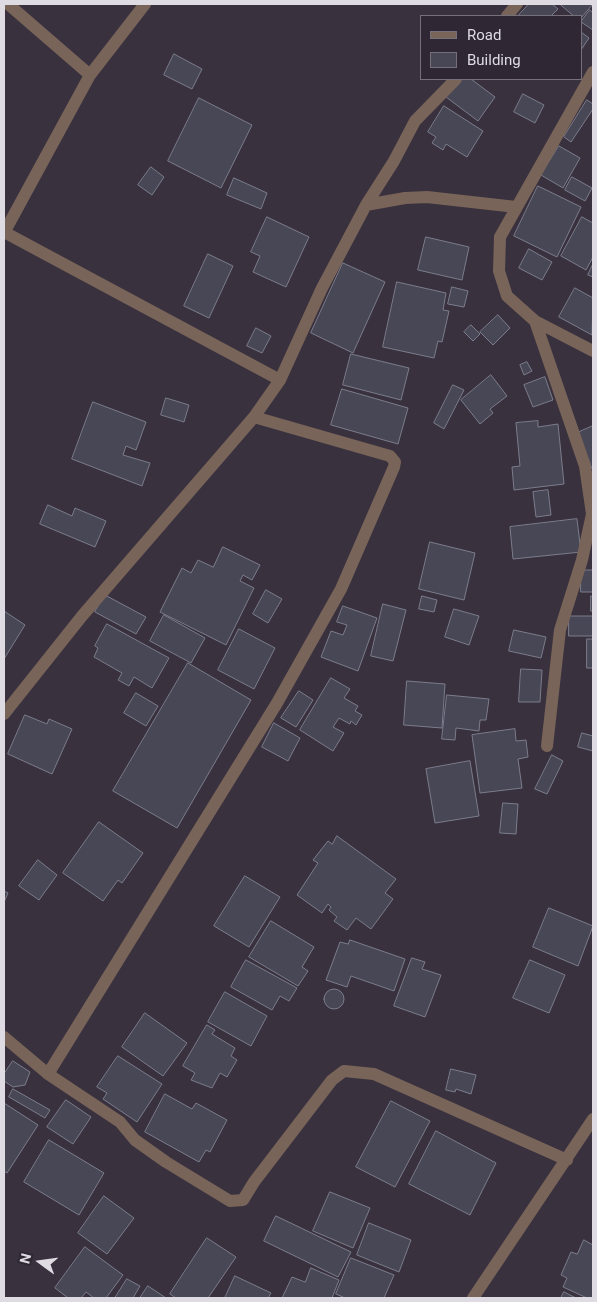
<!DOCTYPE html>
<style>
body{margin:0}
#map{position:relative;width:597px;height:1302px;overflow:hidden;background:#39323e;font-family:Roboto,sans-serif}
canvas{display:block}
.frame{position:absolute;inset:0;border:5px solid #dfdbe3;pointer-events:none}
.legend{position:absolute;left:420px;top:15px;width:162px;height:65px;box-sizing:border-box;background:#2f2834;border:1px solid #75707a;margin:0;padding:6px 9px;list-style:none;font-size:15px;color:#dfdbe3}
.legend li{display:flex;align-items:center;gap:10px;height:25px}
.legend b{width:25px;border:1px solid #75707a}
.north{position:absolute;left:15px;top:1237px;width:50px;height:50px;-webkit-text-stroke:4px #2f2834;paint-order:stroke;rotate:284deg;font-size:14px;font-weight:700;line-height:20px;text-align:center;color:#dfdbe3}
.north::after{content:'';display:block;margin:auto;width:18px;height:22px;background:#dfdbe3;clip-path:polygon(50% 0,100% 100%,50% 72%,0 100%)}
</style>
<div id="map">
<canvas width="597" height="1302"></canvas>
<div class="frame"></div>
<ul class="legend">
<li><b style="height:6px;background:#79645a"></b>Road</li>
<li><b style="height:14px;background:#474756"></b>Building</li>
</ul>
<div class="north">N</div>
</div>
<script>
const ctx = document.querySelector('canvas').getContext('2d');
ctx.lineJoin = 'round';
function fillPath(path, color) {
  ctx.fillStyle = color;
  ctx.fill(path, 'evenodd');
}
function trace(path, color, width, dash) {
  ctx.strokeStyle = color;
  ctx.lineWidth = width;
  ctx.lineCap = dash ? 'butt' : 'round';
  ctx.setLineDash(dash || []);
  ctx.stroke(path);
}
const building = new Path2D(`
 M529,4H552L558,9L551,16H521L519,15Z
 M560,4H593L581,18L574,16Z
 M590,10L593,13V30L581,22Z
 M581,32L589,38L581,50Z
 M174,54L202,69L192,89L164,75Z
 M460,79H471L495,97L478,121L446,97Z
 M523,94L544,105L535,123L514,112Z
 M199,98L252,125L221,188L168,161Z
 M587,100L593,104V109L571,142L564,137Z
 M444,106L483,131L467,157L446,144L443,150L432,143L436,137L428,132Z
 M559,146L580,158L563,188L541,175Z
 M151,167L164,177L152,195L138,185Z
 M572,177L592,188L585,201L565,190Z
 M234,178L267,193L261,209L227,195Z
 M538,186L581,207L557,257L514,236Z
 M267,217L309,237L286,287L253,272L260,256L251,252Z
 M582,217L593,223V257L586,270L561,256Z
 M426,237L469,247L462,280L418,270Z
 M529,249L552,262L542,280L519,268Z
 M208,254L233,266L209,318L184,306Z
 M343,263L385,282L353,353L311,333Z
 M593,264V277L588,275Z
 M397,282L446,293L443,310L449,311L442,342L438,341L434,358L383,347Z
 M452,287L468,291L464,307L448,304Z
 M575,288L593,298L592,335L559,317Z
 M498,315L510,328L493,345L480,332Z
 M471,325L480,334L473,341L464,332Z
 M256,328L271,336L262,353L247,346Z
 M351,354L409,368L401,400L343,385Z
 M527,362L532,371L524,375L520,365Z
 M491,375L507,396L490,409L493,413L480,424L461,400Z
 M545,377L553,400L533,407L524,385Z
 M453,385L464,390L444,429L434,423Z
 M342,389L408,408L398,444L331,425Z
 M166,398L189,405L184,422L161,415Z
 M93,402L146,422L136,450L126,446L123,455L150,463L142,486L72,459Z
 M538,421V427L558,424L564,484L514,490L512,467L520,466L516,423Z
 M593,426V471L577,433Z
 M548,490L551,515L536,517L533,492Z
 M48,505L72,516L75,508L106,521L95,547L40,524Z
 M577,519L581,552L513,559L510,527Z
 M430,542L475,553L464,600L419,589Z
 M223,547L260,565L252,580L243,575L240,581L254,588L226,645L160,612L182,568L191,573L198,560L213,567Z
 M581,570H593V592H581Z
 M266,590L282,599L268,623L253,614Z
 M105,595L146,617L136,634L95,612Z
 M422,596L437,600L434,612L419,609Z
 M591,596L593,597V611H591Z
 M383,604L406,610L393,661L371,656Z
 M343,606L377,618L358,671L321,657L331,631L343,635L347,625L337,622Z
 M454,609L479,616L469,645L445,637Z
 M4,611L25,625L4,659Z
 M164,615L205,638L191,663L150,641Z
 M569,616H593V636H569Z
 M107,624L169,658L152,688L134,677L129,686L118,680L122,673L94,657L98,648L95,646Z
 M239,629L275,648L254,689L218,670Z
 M514,630L546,637L541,658L509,651Z
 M587,639H593V668H587Z
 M188,663L251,700L177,828L113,791Z
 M521,669L542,670L540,702H519Z
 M331,678L350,689L344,698L358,706L355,711L362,715L356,725L351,721L350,724L339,718L333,727L344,733L333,751L300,730Z
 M407,681L445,684L442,728L404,725Z
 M299,691L313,700L296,727L281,718Z
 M136,693L158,706L146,726L124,713Z
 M447,695L489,699L486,720H480L479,731L456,728L455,740L442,739Z
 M25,715L47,724L49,719L72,729L52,774L8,754Z
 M274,723L300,738L288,761L262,747Z
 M515,729L516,741L526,740L528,757L518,759L522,788L480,793L472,735Z
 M582,733L593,736V751L578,747Z
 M552,755L563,761L547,794L535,789Z
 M470,761L479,816L435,823L426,769Z
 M503,803L518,804L516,834L500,833Z
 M99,822L143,853L122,883L118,880L103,901L63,873Z
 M337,836L396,879L385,893L393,899L371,929L356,918L347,930L334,921L337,917L329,910L331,907L328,904L322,913L297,895L318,863L313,860L328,841L332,844Z
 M38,860L57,875L39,900L19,886Z
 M245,876L280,897L249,947L214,926Z
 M4,891L8,893L4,902Z
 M549,908L593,926L578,966L533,947Z
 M271,921L314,947L302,967L308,971L298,986L249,957Z
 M350,940L405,959L394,991L351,976L347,987L326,980L340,942L348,944Z
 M412,958L425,962L422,969L441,975L425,1017L394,1006Z
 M246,960L297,988L289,1001L280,996L272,1010L231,987Z
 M530,960L565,975L549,1013L513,998Z
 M324 999a10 10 0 1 1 20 0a10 10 0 1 1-20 0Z
 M225,992L267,1016L251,1046L208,1022Z
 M145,1013L187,1043L163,1076L122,1047Z
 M207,1025L215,1030L212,1034L235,1048L231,1056L237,1060L227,1077L220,1073L212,1088L191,1080L195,1073L183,1066Z
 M118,1056L162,1084L137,1122L103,1099L107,1093L97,1087Z
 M13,1061L30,1072L25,1085L13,1087L4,1081V1074Z
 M451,1069L476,1075L471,1094L456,1089L455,1092L446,1090Z
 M13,1089L50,1110L45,1118L9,1097Z
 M165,1094L192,1109L196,1103L227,1120L210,1152L206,1150L199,1162L145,1132Z
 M66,1100L91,1117L73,1144L47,1127Z
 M391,1101L430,1121L395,1187L356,1167Z
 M4,1103L38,1125L7,1173L4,1171Z
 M436,1131L496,1163L470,1215L409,1184Z
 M49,1140L104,1173L79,1215L24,1182Z
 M330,1192L370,1208L353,1248L313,1231Z
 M104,1196L134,1218L107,1254L78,1233Z
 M276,1216L351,1252L338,1277L264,1241Z
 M369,1223L411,1240L399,1272L357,1255Z
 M207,1238L236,1257L208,1298H176L170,1294Z
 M584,1240L593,1245V1298H587L563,1287L567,1278L561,1275L571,1252L577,1254Z
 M85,1247L123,1275L106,1298H94L86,1292L81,1298H68L55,1288Z
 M351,1258L394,1275L384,1298H345L336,1294Z
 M311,1268L339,1280L332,1298H282L292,1277L305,1282Z
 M235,1276L271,1293L268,1298H225Z
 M127,1279L140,1286L133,1298H115Z
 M148,1286L166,1298H140Z
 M564,1292L576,1298H561Z`);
const minor = new Path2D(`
 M8,4L90,75
 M507,16L517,4
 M593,72L500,237L499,271L507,296L535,321L593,351
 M366,205L405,198L427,197L516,207
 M4,232L280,380
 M4,233L90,75L145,4
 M535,321L585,466L592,514L582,560L560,630L547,746
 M4,714L82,616L254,417L280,380L322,288L366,205L394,161L415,121L456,79
 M4,1037L48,1074L120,1122L135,1140L166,1162L230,1201L243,1200L254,1182L332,1080L344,1071L374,1074L567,1160
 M48,1074L277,703L341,589L394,467L395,462L390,456L254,417
 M473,1298L593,1119`);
fillPath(building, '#474756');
trace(building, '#7c7c8c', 1);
trace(minor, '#79645a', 12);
</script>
